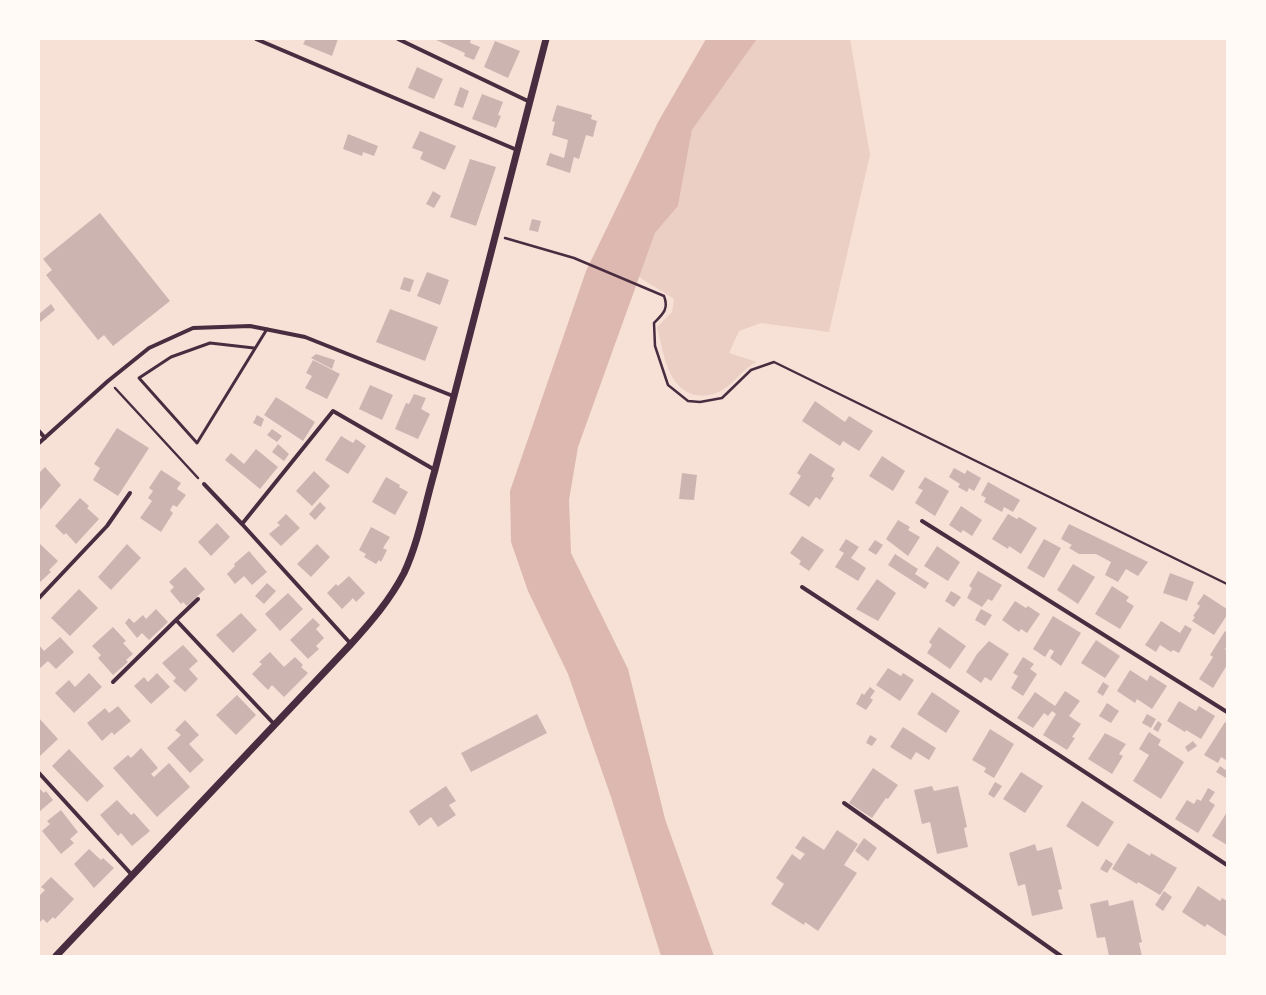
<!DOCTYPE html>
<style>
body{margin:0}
#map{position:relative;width:1266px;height:995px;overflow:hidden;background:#f7e1d7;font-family:"Archivo Narrow",sans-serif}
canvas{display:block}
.frame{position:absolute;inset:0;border:40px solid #fffaf5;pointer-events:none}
</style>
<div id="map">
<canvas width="1266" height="995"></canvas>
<div class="frame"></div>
</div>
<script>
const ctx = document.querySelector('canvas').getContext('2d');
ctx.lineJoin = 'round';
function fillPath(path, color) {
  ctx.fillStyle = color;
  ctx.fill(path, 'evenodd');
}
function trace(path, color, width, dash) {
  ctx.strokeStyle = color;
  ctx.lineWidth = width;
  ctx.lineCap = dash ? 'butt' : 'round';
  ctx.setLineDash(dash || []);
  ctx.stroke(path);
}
const green = new Path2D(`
 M757,39H850L870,155L829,332L761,323L739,331L729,353L757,362C743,368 737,381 724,389C715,395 705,397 695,395C666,387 664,352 657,327L672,312L674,299L639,277L655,233L678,206L692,130Z`);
const water = new Path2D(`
 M706,39H757L692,130L678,206L655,233L578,447L569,500L571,553L628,669L665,819L714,956H661L611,797L568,674L528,591L511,542L510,491L586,271L658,122Z`);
const building = new Path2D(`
 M306,39H338L332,56L303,44Z
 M434,39H471L470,43L480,47L474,60L464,56L465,53Z
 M495,41L520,51L508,78L484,67Z
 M417,67L443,79L434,99L408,88Z
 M460,87L469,91L463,108L454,105Z
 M482,94L503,102L498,115L501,116L496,128L472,119Z
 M557,105L592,115L591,119L597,121L593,137L586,135L579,159L574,157L570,173L546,165L550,153L564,158L568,140L552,135L555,122L552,121Z
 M420,131L456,146L445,170L420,159L423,152L412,148Z
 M348,134L378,146L374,156L363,152L362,156L343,149Z
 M470,159L496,167L476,226L450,217Z
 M433,191L441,196L434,208L426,204Z
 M100,213L170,301L113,346L104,335L98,340L46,275L52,270L43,259Z
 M532,219L541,221L538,232L529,230Z
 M427,272L449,280L440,305L417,296Z
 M404,277L414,280L410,292L400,289Z
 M51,304L55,310L39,323V314Z
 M390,309L438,327L425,361L376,342Z
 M316,354L335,360L332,369L311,358Z
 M313,360L340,374L327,399L305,388L312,376L306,373Z
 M370,385L393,395L382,420L359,409Z
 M414,394L426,398L421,409L430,414L418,439L395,429L406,403L409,404Z
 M276,397L315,422L303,441L264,415Z
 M815,401L845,422L849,416L873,431L859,451L843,441L840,446L802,421Z
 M257,415L264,419L261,427L253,423Z
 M117,428L149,448L118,496L93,480L100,468L94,464Z
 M272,429L282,436L277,442L267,435Z
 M341,436L353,443L356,439L366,446L348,474L325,460Z
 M278,444L289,454L284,461L272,452Z
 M256,449L278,467L260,489L225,460L231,453L244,464Z
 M810,453L835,469L831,476L834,478L820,500L816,497L809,507L789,494L801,476L797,473Z
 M882,456L905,471L893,491L869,476Z
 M45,467L61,485L39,511V473Z
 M954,468L965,474L967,470L981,478L974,491L969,488L967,492L958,487L960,484L949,477Z
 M161,470L181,483L177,489L186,495L177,507L173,505L170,510L173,513L161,532L140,518L152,501L148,498L153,491L149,488Z
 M314,471L330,486L312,506L296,491Z
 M682,473L697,475L694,500L679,499Z
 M386,477L400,485L399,487L408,492L395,515L372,502Z
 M925,477L949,491L935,516L915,503L923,490L918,488Z
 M988,482L1020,500L1013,512L1004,507L1002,512L984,502L986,498L981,495Z
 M80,498L89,506L87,508L99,519L76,544L66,533L64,535L55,526Z
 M320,502L326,508L315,520L309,514Z
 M961,506L982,520L972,536L963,530L961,533L949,525Z
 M286,514L300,528L281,546L269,534L280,525L277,523Z
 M1008,514L1017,519L1019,517L1037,528L1021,554L1009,546L1008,549L992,539Z
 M898,520L910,527L908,530L920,537L908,556L886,539Z
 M217,523L230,537L211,556L198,542Z
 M1069,524L1148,562L1138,576L1126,569L1118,582L1105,575L1111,562L1096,554H1079L1069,548L1072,545L1061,539Z
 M371,527L390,537L383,548L387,550L381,562L379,560L376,564L364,557L366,554L359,550Z
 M802,536L824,550L809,571L799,564L801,561L790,553Z
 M846,539L859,547L851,558L866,568L858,581L835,567L844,553L839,550Z
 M1044,539L1061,548L1044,578L1027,568Z
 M875,540L883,545L876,555L868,550Z
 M39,543L58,561L49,570L51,572L39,583Z
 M127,544L141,558L111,590L98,577Z
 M317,544L330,557L311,577L297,564Z
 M937,546L960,562L948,581L924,566Z
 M249,551L267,572L252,585L244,576L235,584L227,574L235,566L234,564Z
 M895,554L918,569L915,574L929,583L925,589L888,565Z
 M1073,564L1095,577L1078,604L1057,590Z
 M185,567L205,589L187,606L183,602L181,604L170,591L174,587L169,582Z
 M978,571L1002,585L992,601L988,599L982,607L967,598L972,588L969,586Z
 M1170,573L1194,582L1187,601L1163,593Z
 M349,576L365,593L356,602L353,598L342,609L327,593L336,584L338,586Z
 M877,579L896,593L878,621L856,609Z
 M267,583L276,591L264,604L255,596Z
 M1112,586L1129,597L1126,601L1134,606L1120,629L1095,614Z
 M79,589L98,608L70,636L51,618Z
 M951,591L961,597L954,607L945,601Z
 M288,593L303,609L280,631L265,614Z
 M1204,594L1227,609V615L1214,635L1192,621L1195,617L1193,616L1200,606L1197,604Z
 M1015,601L1026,608L1028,606L1040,614L1027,633L1021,629L1019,632L1002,620Z
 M156,609L168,622L149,640L142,633L137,638L125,623L129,618L134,623L143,615L146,619Z
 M981,609L992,615L985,626L975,620Z
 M241,613L257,630L233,653L216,635Z
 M1053,616L1081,633L1061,666L1050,658L1054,651L1050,649L1045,657L1033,649Z
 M313,618L320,625L316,629L324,638L316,646L319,649L308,659L290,640Z
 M1161,621L1180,633L1185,625L1192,629L1179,653L1173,650L1171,652L1160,645L1156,652L1145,645Z
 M113,627L126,641L123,643L133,654L126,660L128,662L113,675L98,658L101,655L92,646Z
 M939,627L966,646L950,669L927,653L932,645L929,642Z
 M1225,631L1227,633V646L1225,649L1227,651V665L1213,688L1199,679L1213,657L1210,655Z
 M60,637L74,652L56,669L48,661L39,669V645L44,651Z
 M1096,640L1120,656L1105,678L1081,663Z
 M989,641L1009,654L991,681L985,677L981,683L966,672L977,654Z
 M183,645L198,661L189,669L198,679L185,692L173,681L176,678L162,663Z
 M270,652L284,667L295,657L303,665L301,667L308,673L284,697L272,685L268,690L252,674L262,664L259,662Z
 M1023,657L1034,664L1030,669L1037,674L1023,696L1011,688L1018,676L1013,673Z
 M888,668L901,676L903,673L914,680L900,701L876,685Z
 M1130,670L1147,681L1150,675L1167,686L1152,709L1137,699L1135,703L1117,691Z
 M89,673L102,687L74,713L55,693L69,680L75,687Z
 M157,673L170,687L151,704L134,686L144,677L148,682Z
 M1103,682L1109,686L1103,696L1097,692Z
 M870,687L875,691L870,698L873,700L866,710L856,704L862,693L864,695Z
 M1065,691L1080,701L1069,716L1081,724L1072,737L1075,738L1067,750L1043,735L1056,714L1052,711L1048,716L1044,713L1033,728L1017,718L1035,692L1055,706Z
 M932,692L960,711L946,733L917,714Z
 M237,695L256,715L236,735L216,715Z
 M1179,701L1196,711L1199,706L1215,716L1201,739L1186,730L1185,732L1167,721Z
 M1107,703L1119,711L1111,723L1099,716Z
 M118,706L131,721L114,735L112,732L102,741L87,723L105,708L109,713Z
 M537,714L547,733L471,772L461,753Z
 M1147,714L1156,719L1151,728L1142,723Z
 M39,718L58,739L40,756L39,754Z
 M185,720L199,735L189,744L204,760L190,773L167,748L181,735L175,730Z
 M1158,721L1162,724L1158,732L1153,729Z
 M1225,722L1227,724V759L1226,760L1221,757L1218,763L1204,755Z
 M903,727L936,748L929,760L916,752L911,760L890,747Z
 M990,729L1014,744L994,778L984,772L986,768L972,760Z
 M1149,732L1161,740L1158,745L1184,762L1161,799L1133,781L1149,755L1139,749Z
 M1105,733L1126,744L1119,754L1123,756L1112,774L1088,759Z
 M870,735L877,739L872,746L866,743Z
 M1193,741L1197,746L1188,752L1185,747Z
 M141,748L158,768L151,774L154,777L169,763L190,787L157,817L113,768L128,755L131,758Z
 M69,749L104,786L87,802L52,766Z
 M1220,766L1227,771L1226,778L1216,772Z
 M873,768L898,785L888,799L886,798L872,818L849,803Z
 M1021,772L1043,786L1025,813L1003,799Z
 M995,782L1002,786L994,798L988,794Z
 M446,786L456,801L449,805L456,815L438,827L431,817L419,826L409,811Z
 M932,786L934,791L958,786L967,827L964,828L968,847L937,854L930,822L922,824L914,790Z
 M39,788L44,793L46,791L53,800L39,812Z
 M1208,788L1215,792L1209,801L1215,805L1198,833L1175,819L1187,800L1194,804L1197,799L1201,801Z
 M117,800L131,815L134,813L150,831L132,846L121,833L118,836L100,815Z
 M1082,801L1114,822L1098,847L1066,826Z
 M61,810L78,832L70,839L74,843L61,854L42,831L50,824L47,821Z
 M1227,812V845L1212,836Z
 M837,830L858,844L844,865L857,873L818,931L805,922L804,925L771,904L784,884L776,878L792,854L800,860L805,854L795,848L803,836L824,850Z
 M864,838L877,848L868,861L855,851Z
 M1128,843L1150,856L1151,853L1177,868L1160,895L1138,882L1137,884L1112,869Z
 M1035,844L1037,851L1052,847L1062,889L1058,890L1063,909L1032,916L1025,884L1018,886L1009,853Z
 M89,849L101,860L103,858L114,868L94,888L74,864Z
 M1106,859L1113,864L1107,873L1100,869Z
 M51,877L74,899L55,919L53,917L47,923L43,919L39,923V896L45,890L41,887Z
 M1198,886L1220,901L1222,898L1227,901V937L1207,924L1205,927L1182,912Z
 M1164,891L1172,897L1163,911L1155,905Z
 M1108,900L1109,906L1133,900L1142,942L1139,943L1142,956H1109L1105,937L1097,938L1090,904Z`);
const path = new Path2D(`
 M505,238L574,258L664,296C669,309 663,314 654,323L655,346L668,385L688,401L700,402L722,398L751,370L774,362L1227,584
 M115,388L198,478`);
const service = new Path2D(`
 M254,348L210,343L171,357L139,378L197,443L267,329`);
const minor = new Path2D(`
 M256,39L517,150
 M398,39L530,102
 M39,431L45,438
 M39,443L108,381L149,348L193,328L250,326L305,337L453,396
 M204,484L242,524
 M922,521L1227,712
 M802,587L1227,865
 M39,598L107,526L130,493
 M176,620L198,599
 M351,644L242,524L333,411L435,470
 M113,682L176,620L275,725
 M39,773L132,875
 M844,803L1061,956`);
const tertiary = new Path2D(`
 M56,956L351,644C371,622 390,600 404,573C419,541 425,504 435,470L546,39`);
fillPath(green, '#ebcfc5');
fillPath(water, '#dcb8b0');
fillPath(building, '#ccb4b1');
trace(path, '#4a2c40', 2.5);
trace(service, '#4a2c40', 3);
trace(minor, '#4a2c40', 4);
trace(tertiary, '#4a2c40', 7);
</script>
